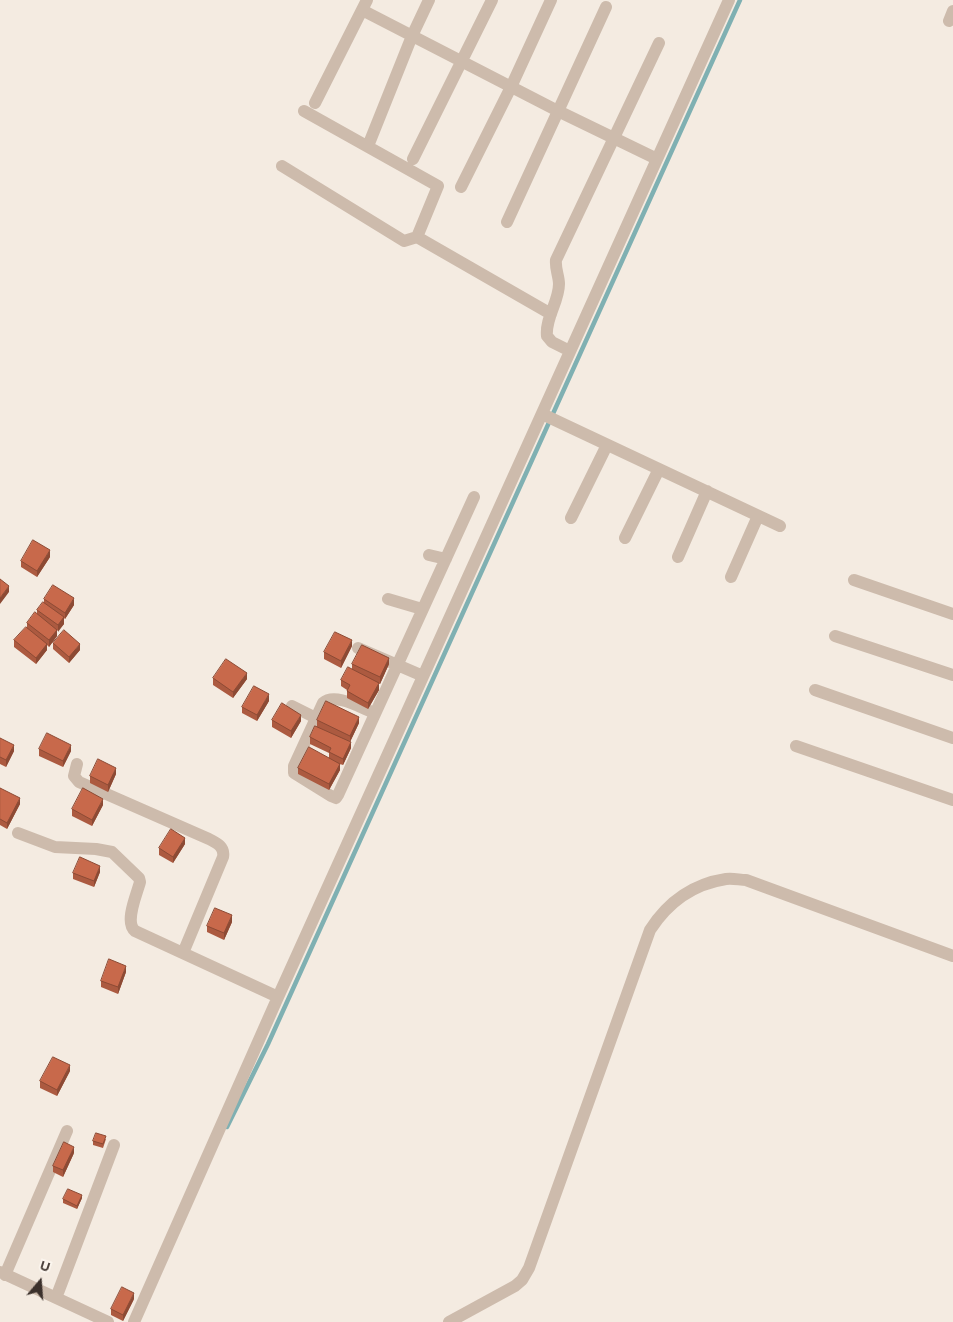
<!DOCTYPE html>
<style>
body{margin:0}
#map{position:relative;width:953px;height:1322px;overflow:hidden;background:#f4ebe1;font-family:Overpass,sans-serif}
canvas{display:block}
.north{position:absolute;left:15px;top:1257px;width:50px;height:50px;-webkit-text-stroke:4px #fbf5ee;paint-order:stroke;rotate:18deg;font-size:14px;font-weight:700;line-height:20px;text-align:center;color:#3b302b}
.north::after{content:'';display:block;margin:auto;width:18px;height:22px;background:#3b302b;clip-path:polygon(50% 0,100% 100%,50% 72%,0 100%)}
</style>
<div id="map">
<canvas width="953" height="1322"></canvas>
<div class="north">U</div>
</div>
<script>
const ctx = document.querySelector('canvas').getContext('2d');
ctx.lineJoin = 'round';
function trace(path, color, width, dash) {
  ctx.strokeStyle = color;
  ctx.lineWidth = width;
  ctx.lineCap = dash ? 'butt' : 'round';
  ctx.setLineDash(dash || []);
  ctx.stroke(path);
}
function fillPath(path, color) {
  ctx.fillStyle = color;
  ctx.fill(path, 'evenodd');
}
const stream = new Path2D(`
 M227,1127L268,1044L353,856L740,0`);
const minor = new Path2D(`
 M362,10L558,111L657,159
 M949,21L953,11
 M315,103L367,0
 M304,111L438,186L417,237
 M368,146L412,36L429,0
 M413,159L492,0
 M282,166L404,241L417,237L551,314
 M461,187L511,87L551,0
 M507,222L606,7
 M570,351L552,342L547,336C545,318 559,302 559,284C559,276 555,269 556,260L659,43
 M542,414L780,526
 M571,518L607,445
 M625,538L659,469
 M429,555L446,559
 M678,557L707,491
 M731,577L758,516
 M854,580L953,614
 M388,599L422,609
 M835,636L953,675
 M358,648L423,676
 M815,690L953,738
 M292,706L316,718
 M375,713C361,708 335,692 323,703L294,766V773L331,796L336,798L338,795L474,497
 M796,746L953,800
 M77,764L74,776L79,782L209,839C217,843 225,847 223,857L183,953
 M18,833L55,847L96,849L112,852L139,878L140,882C137,894 124,922 135,931L278,997
 M0,1272L108,1322
 M5,1275L67,1131
 M56,1298L114,1145
 M134,1322L278,997L729,0
 M449,1322L515,1286L522,1280L529,1268L650,930C668,902 693,884 726,879C733,878 740,880 746,880L953,956`);
const wall = new Path2D(`
 M50,557L37,577L21,567V561Z
 M44,599L74,605L65,619L64,618V624L57,631V636L49,647L47,645V650L36,664L14,647V640L27,628V623L37,614V610L44,603Z
 M53,643L80,650L69,663L53,649Z
 M352,646L341,668L324,659V652Z
 M352,664H389L380,684L377,683L379,690L368,709L347,698V690L341,686V680L352,669Z
 M213,678L247,679L233,698L213,685Z
 M269,701L257,721L242,713V707Z
 M272,720L301,721L291,738L272,727Z
 M317,720L359,723L350,742L351,748L343,765L340,764V770L329,790L298,774V768L329,758V753L310,744V737L317,726Z
 M0,738L14,751L6,767L0,764Z
 M39,749L71,751L63,767L39,756Z
 M116,774L108,792L90,783V776Z
 M0,788L20,804L7,829L0,825Z
 M103,805L92,826L72,816V809Z
 M185,844L173,863L159,855V848Z
 M100,872L94,887L73,879V873Z
 M232,922L224,940L207,932V926Z
 M126,972L118,994L101,987V981Z
 M70,1071L57,1096L40,1088V1081Z
 M106,1139L103,1148L93,1145V1141Z
 M74,1153L63,1177L53,1172V1166Z
 M82,1198L77,1209L63,1203V1199Z
 M134,1299L123,1321L111,1315V1309Z`);
const shadedWall = new Path2D(`
 M50,550V557L37,577V571Z
 M9,586V592L0,604V598Z
 M74,598V605L65,619V613Z
 M64,617V624L58,632V625Z
 M57,630V636L49,647V640Z
 M352,640V646L341,668V661Z
 M47,644V650L36,664V658Z
 M80,644V650L69,663V657Z
 M389,658V664L380,684V677Z
 M247,673V679L233,698V692Z
 M379,683V690L368,709V703Z
 M269,694V701L257,721V715Z
 M301,715V721L291,738V731Z
 M359,717V723L350,742V736Z
 M351,742V748L343,765V759Z
 M14,745V751L6,767V760Z
 M71,745V751L63,767V761Z
 M340,764V770L329,790V784Z
 M116,768V774L108,792V785Z
 M20,798V804L7,829V823Z
 M103,799V805L92,826V820Z
 M185,838V844L173,863V857Z
 M100,866V872L94,887V881Z
 M232,915V922L224,940V933Z
 M126,966V972L118,994V987Z
 M70,1065V1071L57,1096V1090Z
 M74,1147V1153L63,1177V1170Z
 M82,1195V1198L77,1209V1206Z
 M134,1293V1299L123,1321V1315Z`);
const building = new Path2D(`
 M33,540L50,550L37,571L21,561Z
 M0,579L9,586L0,598Z
 M53,585L74,598L65,613L44,599Z
 M43,602L64,617L58,625L37,610Z
 M35,612L57,630L49,640L27,623Z
 M26,627L47,644L36,658L14,640Z
 M64,630L80,644L69,657L53,643Z
 M335,632L352,640L341,661L324,652Z
 M362,645L389,658L380,677L352,664Z
 M226,659L247,673L233,692L213,678Z
 M348,667L379,683L368,703L347,691L350,685L341,680Z
 M254,686L269,694L257,715L242,707Z
 M326,701L359,717L350,736L317,720Z
 M282,703L301,715L291,731L272,720Z
 M315,726L351,742L343,759L329,752L331,748L310,737Z
 M47,733L71,745L63,761L39,749Z
 M0,738L14,745L6,760L0,757Z
 M309,747L340,764L329,784L298,768Z
 M98,759L116,768L108,785L90,776Z
 M0,788L20,798L7,823L0,819Z
 M83,788L103,799L92,820L72,809Z
 M171,829L185,838L173,857L159,848Z
 M80,857L100,866L94,881L73,873Z
 M215,908L232,915L224,933L207,926Z
 M109,959L126,966L118,987L101,981Z
 M53,1057L70,1065L57,1090L40,1081Z
 M96,1133L106,1136L103,1144L93,1141Z
 M64,1142L74,1147L63,1170L53,1166Z
 M68,1189L82,1195L77,1206L63,1199Z
 M122,1287L134,1293L123,1315L111,1309Z`);
trace(stream, '#7fb0b2', 4.5);
trace(minor, '#cdbbac', 12);
fillPath(wall, '#ac5a40');
fillPath(shadedWall, '#8c4a34');
fillPath(building, '#c8694b');
trace(building, '#8c4a34', 1);
</script>
